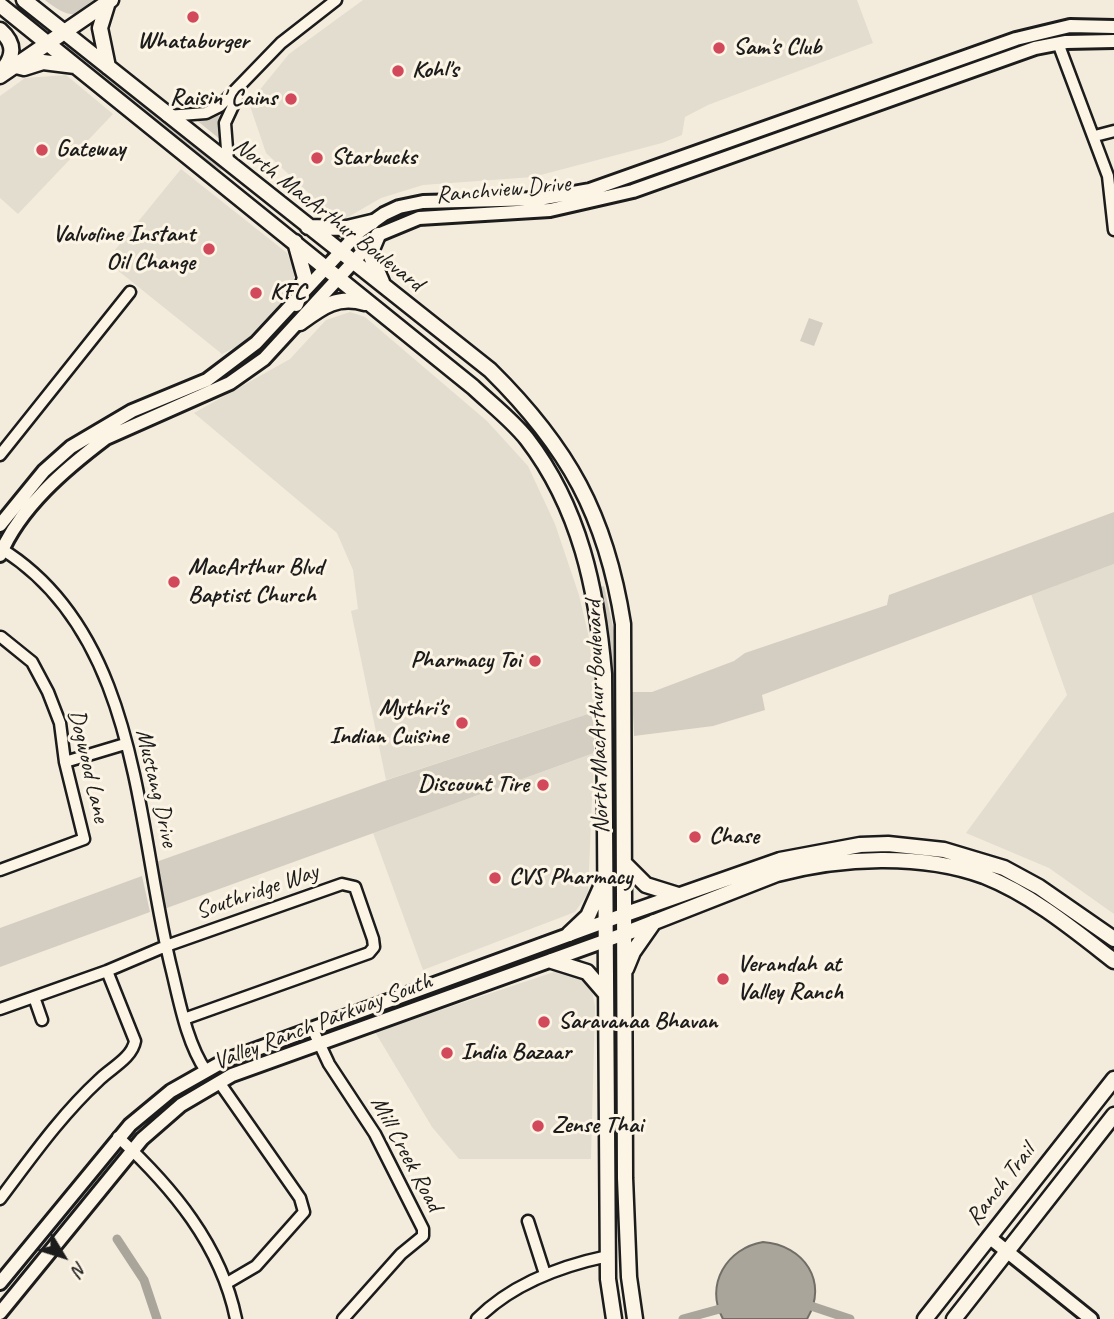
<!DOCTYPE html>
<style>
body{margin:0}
#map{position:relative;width:1114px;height:1319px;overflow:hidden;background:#f3ecdd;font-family:Caveat,sans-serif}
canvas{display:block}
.north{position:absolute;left:28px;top:1221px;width:70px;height:70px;-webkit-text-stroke:5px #fcf5e5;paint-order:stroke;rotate:128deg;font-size:19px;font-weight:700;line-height:28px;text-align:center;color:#1c1c1c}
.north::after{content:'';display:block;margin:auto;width:24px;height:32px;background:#1c1c1c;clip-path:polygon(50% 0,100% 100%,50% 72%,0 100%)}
</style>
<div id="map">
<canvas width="1114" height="1319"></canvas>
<div class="north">N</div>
</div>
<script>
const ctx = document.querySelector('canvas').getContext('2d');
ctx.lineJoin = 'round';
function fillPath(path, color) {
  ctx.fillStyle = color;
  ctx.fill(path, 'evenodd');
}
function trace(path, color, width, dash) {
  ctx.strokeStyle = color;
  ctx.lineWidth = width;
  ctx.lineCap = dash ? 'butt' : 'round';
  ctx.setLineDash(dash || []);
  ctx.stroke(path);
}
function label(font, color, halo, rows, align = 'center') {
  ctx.font = font + ' Caveat,sans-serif';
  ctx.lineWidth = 6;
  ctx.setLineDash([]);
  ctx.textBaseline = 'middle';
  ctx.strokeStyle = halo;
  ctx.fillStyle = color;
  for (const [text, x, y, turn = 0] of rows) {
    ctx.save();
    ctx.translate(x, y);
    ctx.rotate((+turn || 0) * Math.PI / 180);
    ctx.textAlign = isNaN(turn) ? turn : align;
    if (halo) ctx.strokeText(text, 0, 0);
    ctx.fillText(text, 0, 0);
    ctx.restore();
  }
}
const built = new Path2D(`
 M363,0H857L873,43L708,105L685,117L682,135L662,143L533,177L423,185L381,198L343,220L330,213L266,153L249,103L289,54Z
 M66,75L113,114L18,214L0,198V96L25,78Z
 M181,169L287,253L294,270V290L285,305L250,340L222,354L106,261Z
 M350,312L365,317L487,421L528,466L555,524L579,595L595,663L594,712L386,780L351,611L358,609L353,570L337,533L194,413L290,359L326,320Z
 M1114,564V914L1049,868L966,833L1067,695L1031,594Z
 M594,753L588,893L575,912L423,970L373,833Z
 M557,971L579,978L592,990L595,1007L591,1159H459L432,1127L375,1032Z`);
const green = new Path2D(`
 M45,0H104C79,18 70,20 45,0Z
 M69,44L223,168L221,170L201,157L66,48Z
 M216,114L222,117L221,140L195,119Z
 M809,318L823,323L814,346L800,341Z
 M1114,512V564L762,695L765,710L713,726L634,736L632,692H652L734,661L745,653L887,605L889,595Z
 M604,586L616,640L619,895H614C614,862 612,830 610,798C604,727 611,657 601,587Z
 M594,712V753L164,909L156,862L393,778Z
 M142,876L150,912L0,967V928Z`);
const water = new Path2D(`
 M763,1242C804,1245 829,1282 807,1319H723C704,1285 727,1248 763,1242Z`);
const canal = new Path2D(`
 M117,1239L144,1280L157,1319
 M805,1304L850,1319
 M683,1319L727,1307`);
const minor = new Path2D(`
 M1058,43L1108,176L1114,230
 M167,116L206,113L220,106L281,43L336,0
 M1095,136L1114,131
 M228,162L225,123L239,93
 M0,455L130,292
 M0,548C141,634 136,830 172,971C180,1004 187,1043 206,1071
 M65,762L125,744
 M0,870L84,839L65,762L60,723L48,692L32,662L1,637
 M34,997L42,1020
 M0,1009L107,971L166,946L342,884L355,887L373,939L374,947L369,953L184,1019
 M313,1030L329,1064L375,1134L423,1229V1236L401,1254L343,1319
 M219,1082L300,1198L304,1212L256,1266L227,1283
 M118,1137C172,1187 221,1245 236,1319
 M0,1199C31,1158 61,1115 99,1080C111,1068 132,1058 135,1041L107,971
 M528,1221L545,1274
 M477,1319C512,1284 560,1266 608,1256`);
const tertiary = new Path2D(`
 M0,525L44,471L71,447L132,411L207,380L256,343L360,231L384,214L399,207L423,202L539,199L590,190L1016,39L1070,26L1114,27
 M0,555C20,507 65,469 106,438L230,383L264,359L378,235L419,218L550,210L633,191L1035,48L1066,42L1114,41
 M989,1237L1091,1319
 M0,1283L130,1125L171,1091L224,1061L623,915
 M0,1313L142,1139L181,1105L232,1075L624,934`);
const secondary = new Path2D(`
 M24,0L490,370C568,447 606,515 623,624L625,1178L629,1277L635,1319
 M0,5L473,387C491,404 512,420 527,439C580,508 597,590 604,674L608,1279L614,1319
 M0,30C16,44 14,57 1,72
 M16,66L24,68L43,62L75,66
 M108,67L100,28L108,2
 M0,76L111,0
 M308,227L347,228L372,222
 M378,235L370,254L382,282
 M295,242L305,278L296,304
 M300,323C322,307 337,295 365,303
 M625,864L646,885L678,895
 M623,915L780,860L860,845L888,844L944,850L1004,868L1039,887L1114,939
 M569,934L588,916L601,887
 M624,934L777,874C841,857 921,853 984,876C1032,895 1073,929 1114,961
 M552,961L587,972L606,994
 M626,969L633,952L654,922
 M925,1319L1114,1079
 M954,1319L1114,1115`);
const markers = [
 [193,17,7,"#d1495b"],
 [719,48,7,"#d1495b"],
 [398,71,7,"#d1495b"],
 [291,99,7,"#d1495b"],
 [42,150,7,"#d1495b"],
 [317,158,7,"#d1495b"],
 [209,249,7,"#d1495b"],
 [256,293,7,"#d1495b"],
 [174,582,7,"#d1495b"],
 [535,661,7,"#d1495b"],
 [462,723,7,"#d1495b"],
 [543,785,7,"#d1495b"],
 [695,837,7,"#d1495b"],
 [495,878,7,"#d1495b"],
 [723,979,7,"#d1495b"],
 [544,1022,7,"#d1495b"],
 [447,1053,7,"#d1495b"],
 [538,1126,7,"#d1495b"]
];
const poiNames = [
 ["Whataburger",193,42,"center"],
 ["Sam's Club",733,48],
 ["Kohl's",412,71],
 ["Raisin' Cains",277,99,"right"],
 ["Gateway",56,150],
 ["Starbucks",331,158],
 ["Valvoline Instant",195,235,"right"],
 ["Oil Change",195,263,"right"],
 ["KFC",270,293],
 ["MacArthur Blvd",188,568],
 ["Baptist Church",188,596],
 ["Pharmacy Toi",521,661,"right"],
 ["Mythri's",448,709,"right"],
 ["Indian Cuisine",448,737,"right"],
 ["Discount Tire",529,785,"right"],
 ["Chase",709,837],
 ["CVS Pharmacy",509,878],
 ["Verandah at",737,965],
 ["Valley Ranch",737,993],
 ["Saravanaa Bhavan",558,1022],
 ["India Bazaar",461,1053],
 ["Zense Thai",552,1126]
];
const streetNames = [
 ["Ranchview Drive",503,190,-5],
 ["North MacArthur Boulevard",328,215,38],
 ["North MacArthur Boulevard",598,717,-92],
 ["Dogwood Lane",88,766,77],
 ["Mustang Drive",156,788,77],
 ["Southridge Way",257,892,-19],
 ["Valley Ranch Parkway South",323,1022,-21],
 ["Mill Creek Road",406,1154,62],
 ["Ranch Trail",1001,1185,-52]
];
fillPath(built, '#e3ddcf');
fillPath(green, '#d3cec1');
fillPath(water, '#aaa59b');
trace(water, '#716e68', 2);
trace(canal, '#aaa59b', 9);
trace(minor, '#1c1c1c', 15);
trace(tertiary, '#1c1c1c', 18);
trace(secondary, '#1c1c1c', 19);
trace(minor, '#fcf5e5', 10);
trace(tertiary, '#fcf5e5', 12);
trace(secondary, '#fcf5e5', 14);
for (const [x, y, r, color] of markers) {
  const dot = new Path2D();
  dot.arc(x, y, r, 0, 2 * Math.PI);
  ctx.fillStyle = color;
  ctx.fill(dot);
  trace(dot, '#fcf5e5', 2.5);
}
label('bold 24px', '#1c1c1c', '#fcf5e5', poiNames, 'left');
label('24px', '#1c1c1c', '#fcf5e5', streetNames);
</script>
